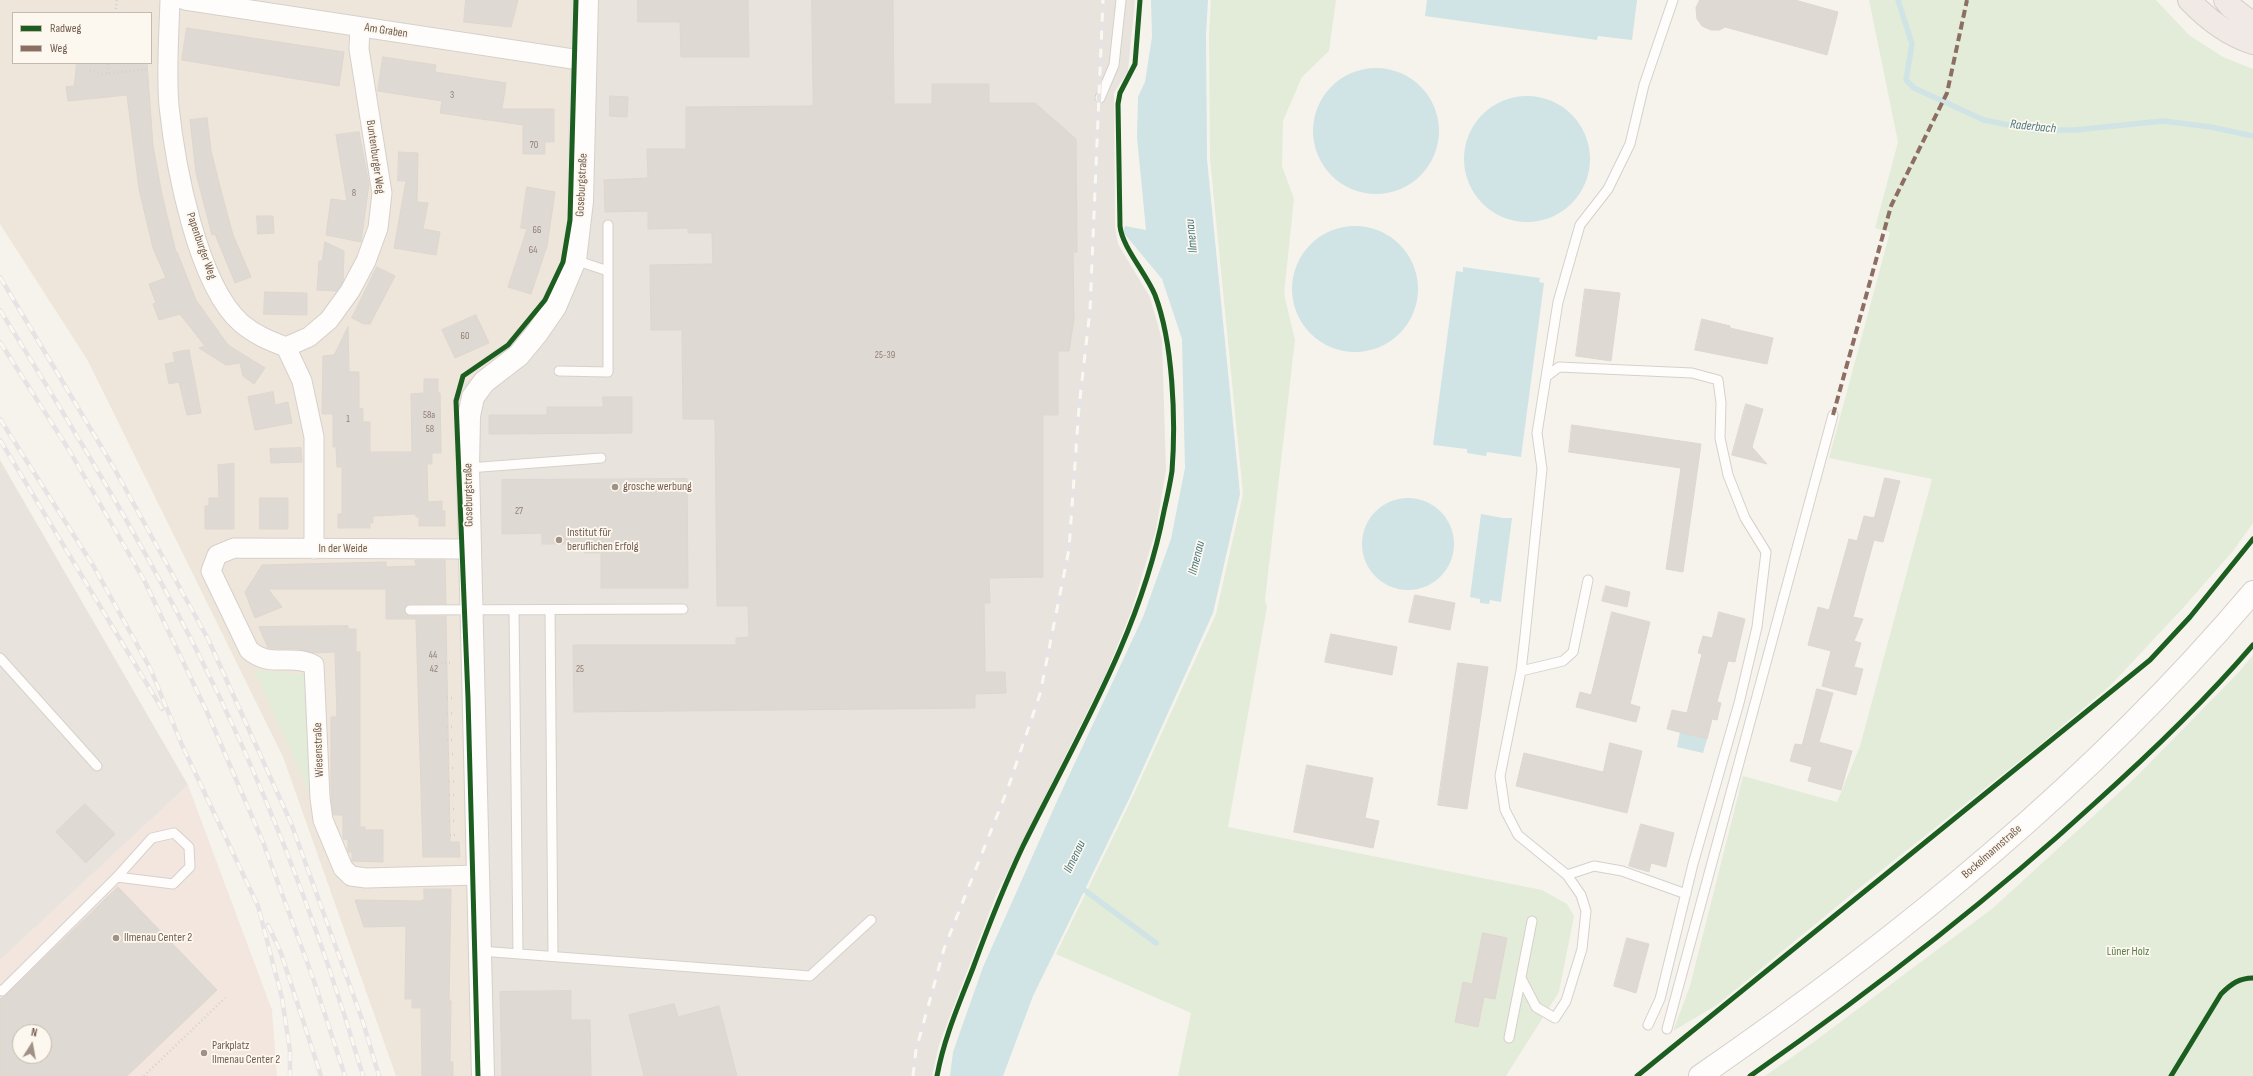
<!DOCTYPE html>
<meta charset="utf-8">
<style>
body{margin:0}
#map{position:relative;width:2253px;height:1076px;overflow:hidden;background:#f6f3ed;font-family:"Sofia Sans Condensed",sans-serif}
canvas{display:block}
.legend{position:absolute;left:12px;top:12px;width:140px;height:52px;box-sizing:border-box;background:#fdf8ef;border:1px solid #c5baaf;margin:0;padding:5px 7px;list-style:none;font-size:12px;color:#725c4f}
.legend li{display:flex;align-items:center;gap:8px;height:20px}
.legend b{width:20px;border:1px solid #c5baaf}
.north{position:absolute;left:12px;top:1024px;width:40px;height:40px;box-sizing:border-box;background:#fdf8ef;border:1px solid #c5baaf;border-radius:50%;rotate:11deg;font-size:11px;font-weight:700;line-height:16px;text-align:center;color:#725c4f}
.north::after{content:'';display:block;margin:auto;width:14px;height:18px;background:#a09186;clip-path:polygon(50% 0,100% 100%,50% 72%,0 100%)}
</style>
<div id="map">
<canvas width="2253" height="1076"></canvas>
<ul class="legend">
<li><b style="height:5px;background:#1b5e20"></b>Radweg</li>
<li><b style="height:5px;background:#8d6e63"></b>Weg</li>
</ul>
<div class="north">N</div>
</div>
<script>
const ctx = document.querySelector('canvas').getContext('2d');
ctx.lineJoin = 'round';
function fillPath(path, color) {
  ctx.fillStyle = color;
  ctx.fill(path, 'evenodd');
}
function trace(path, color, width, dash) {
  ctx.strokeStyle = color;
  ctx.lineWidth = width;
  ctx.lineCap = dash ? 'butt' : 'round';
  ctx.setLineDash(dash || []);
  ctx.stroke(path);
}
function label(font, color, halo, rows, align = 'center') {
  ctx.font = font + ' "Sofia Sans Condensed",sans-serif';
  ctx.lineWidth = 3.5;
  ctx.setLineDash([]);
  ctx.textBaseline = 'middle';
  ctx.strokeStyle = halo;
  ctx.fillStyle = color;
  for (const [text, x, y, turn = 0] of rows) {
    ctx.save();
    ctx.translate(x, y);
    ctx.rotate((+turn || 0) * Math.PI / 180);
    ctx.textAlign = isNaN(turn) ? turn : align;
    if (halo) ctx.strokeText(text, 0, 0);
    ctx.fillText(text, 0, 0);
    ctx.restore();
  }
}
const residential = new Path2D(`
 M0,0H570L566,254L516,342L475,1076H396L283,757L88,361L0,224ZM13,13H151V63H13Z`);
const commercial = new Path2D(`
 M188,785L272,1010L277,1076H0V960ZM20,1032H44V1056H20Z`);
const industrial = new Path2D(`
 M570,0H1135L1128,71L1114,93L1115,227L1118,244L1150,297L1162,340L1166,470L1156,530L1131,612L1105,676L996,895L939,1045L932,1076H475L464,384L516,342L566,254Z
 M0,460L188,785L0,960Z`);
const green = new Path2D(`
 M1211,0H1336L1329,51L1302,77L1283,121L1282,166L1294,199L1284,294L1295,340L1265,600L1267,607L1228,827L1542,890L1567,904L1574,916L1559,992L1506,1076H1178L1191,1013L1056,954L1132,798L1216,614L1243,494L1210,159L1209,35Z
 M1869,0H2156L2189,35L2223,57L2253,69V523L2233,551L2182,609L2110,686L2037,747L1858,889L1717,1005L1673,1031L1690,986L1743,776L1837,802L1860,746L1932,479L1829,458L1890,232L1875,228L1898,142Z
 M2253,655V1076H1765L1815,1041L1993,908L2136,777L2239,672Z
 M254,670L304,675L311,795Z`);
const water = new Path2D(`
 M1151,0H1208L1206,35L1207,159L1240,494L1213,613L1130,797L1033,996L1003,1076H950L953,1052L983,967L1058,799L1143,617L1171,539L1185,468L1182,339L1162,279L1123,232L1125,226L1146,230L1137,137L1138,97L1145,82L1152,37Z
 M1427,0H1637L1632,40L1598,36L1597,40L1425,16Z
 M1313 131a63 63 0 1 1 126 0a63 63 0 1 1-126 0Z
 M1464 159a63 63 0 1 1 126 0a63 63 0 1 1-126 0Z
 M1292 289a63 63 0 1 1 126 0a63 63 0 1 1-126 0Z
 M1463,267L1540,278L1539,282L1544,283L1521,457L1487,452L1486,456L1467,453V449L1433,445L1456,271L1463,272Z
 M1362 544a46 46 0 1 1 92 0a46 46 0 1 1-92 0Z
 M1481,514L1503,518H1512L1501,602L1490,600L1489,604L1480,603V599L1470,597Z
 M1680,732L1707,739L1703,753L1677,747Z`);
const stream = new Path2D(`
 M1898,0L1912,44L1906,80L1914,88L1984,120L2033,130H2075L2163,121L2211,127L2253,136
 M1079,886L1156,943`);
const building = new Path2D(`
 M466,0H518L511,27L464,22Z
 M638,0H748L749,57H681L680,22H638Z
 M812,0H893L894,104H932V84H989V103H1035L1076,139L1077,252H1073L1074,319L1069,351H1058V415H1043V577L989,578L990,603H984L985,672H1005L1006,693L975,694V708L574,712L573,645H736V638L749,637L748,606H717L715,419H683L682,330H651L650,265L713,264L712,233H688V228L648,229V211L605,212L604,180L648,178L647,149H686V107L813,106Z
 M1700,0H1795L1838,12L1827,55L1725,27L1720,30H1711L1702,26L1697,19L1696,8Z
 M187,28L344,52L339,86L182,60Z
 M383,57L436,65L435,72L506,83L502,109H554V142H545V154H523V125L440,113L442,101L378,91Z
 M77,63H147L153,146L162,195L176,252H177L196,300L228,345L265,368L254,384L243,376L240,363L226,365L199,348L205,346L180,314L159,320L153,304L156,303L149,284L166,278L153,248L139,189L127,95L68,101L66,87L74,86Z
 M610,96L628,97L627,117L610,116Z
 M207,118L211,151L223,198L233,235L251,277L235,283L215,234L212,235L196,173L190,120Z
 M359,132L369,184L361,242L326,235L331,199L347,201L336,135Z
 M399,152L418,153L417,202L428,203L423,229L440,232L436,255L394,248L406,181H398Z
 M527,187L555,192L547,246L531,294L508,287L527,229L521,228Z
 M257,216H273L274,233L258,234Z
 M325,242L344,251L343,282L336,291L317,290L319,261H322Z
 M377,267L395,276L370,324H364L352,318Z
 M1585,289L1620,293L1611,361L1576,356Z
 M265,292L307,293V315L264,314Z
 M476,315L489,343L455,358L442,330Z
 M1702,319L1730,326V328L1773,338L1767,364L1695,350Z
 M348,327L349,372H359V408L363,409V422H370V452H412L411,394L424,393V379H438V393H440L441,453H432V464H427L428,502L442,501V511H445V526H419V517H416V514L373,516V523H370V528H338V514H342V467H337L336,447H333V414H322L323,356L334,355Z
 M189,350L201,413L187,415L179,382L169,384L165,364L175,362L173,353Z
 M273,392L275,405L288,402L292,423L255,430L248,397Z
 M603,397H632V433L489,434V415H547V407H603Z
 M1746,404L1763,409L1752,447L1767,464L1732,455Z
 M1572,425L1701,444L1683,572L1666,569L1681,468L1569,452Z
 M301,448L302,462L271,463L270,449Z
 M234,464V529H205V506H209V498H219L218,465Z
 M1885,478L1900,481L1883,542L1874,540L1853,617L1863,619L1854,641L1861,643L1854,667L1863,669L1856,695L1822,686L1831,651L1808,645L1818,607L1829,610L1849,539L1857,541L1864,516L1874,518Z
 M687,479L688,588H601V553H584V545L580,544H542V533L502,534V480Z
 M260,498H288V529H260Z
 M415,560H445L446,604H410L405,607L404,610L410,616H446L450,842H459L460,857H423L416,619H386V589H268L282,607L255,618L245,592L262,565L386,562V567L416,566Z
 M1606,586L1630,592L1627,607L1602,601Z
 M1415,595L1455,603L1450,630L1409,622Z
 M1612,612L1650,622L1630,704L1640,707L1636,722L1576,707L1580,692L1591,695Z
 M1719,612L1745,619L1735,662L1728,661L1717,702L1721,703L1717,720L1712,719L1707,739L1667,729L1672,710L1687,713L1702,654L1698,653L1703,636L1712,638Z
 M348,626V629H356V652H360V827H365V830H383V862L352,861V852H348V840L343,839V815H333L331,791V717H337L335,652L313,653L299,649L268,648L259,627Z
 M1331,634L1397,647L1392,675L1325,662Z
 M1458,663L1488,667L1467,809L1438,805Z
 M1817,689L1833,693L1819,742L1852,751L1841,790L1808,781L1812,767L1790,761L1795,744L1802,745Z
 M1610,743L1642,751L1627,813L1516,786L1524,753L1603,772Z
 M1307,765L1373,778L1365,818L1379,821L1373,848L1294,832Z
 M85,804L115,834L86,863L56,832Z
 M1641,824L1674,833L1666,867L1651,863L1649,872L1629,866Z
 M118,887L217,990L127,1076H0V999L6,995ZM20,1032H44V1056H20Z
 M424,889H451L449,1001H451L450,1062H453V1076H422L421,1008H412V999H405L406,926L364,927L355,900L421,901L424,899Z
 M1483,933L1507,938L1495,999L1484,997L1478,1027L1455,1022L1463,982L1472,984Z
 M1627,938L1649,944L1636,993L1614,986Z
 M571,991V1020H590L591,1076H502L500,992Z
 M674,1004L678,1017L719,1006L737,1076H644L629,1015Z`);
const path = new Path2D(`
 M115,13L117,0
 M90,70L102,74L149,69
 M107,73L108,63
 M433,655V663H453
 M447,698H454
 M447,714L454,713
 M447,727H455
 M447,740H455
 M448,754H455
 M448,768H456
 M449,782L456,781
 M449,795H456
 M449,809H457
 M449,821H457
 M450,835H457
 M144,1076L225,998`);
const service = new Path2D(`
 M1100,98L1114,65L1121,0
 M608,271V225
 M559,371L608,372V271L575,260
 M1546,377L1558,302L1580,225L1608,189L1630,144L1644,85L1673,0
 M468,468L601,458
 M410,610L683,609
 M514,610L518,954
 M550,610L553,956
 M0,658L97,766
 M1521,671L1563,661L1573,652L1588,580
 M1567,875L1594,866L1622,871L1686,894
 M480,951L810,976L871,920
 M1521,978L1536,1007L1555,1018L1566,1001L1582,949L1586,911L1581,895L1567,875L1518,835L1505,810L1500,776L1521,671L1525,636L1542,469L1537,433L1546,377L1559,367L1692,373L1718,380L1721,403L1720,438L1728,475L1745,518L1766,552L1757,627L1739,703L1693,864L1660,999L1648,1025
 M0,990L2,991L117,877L152,838L174,833L189,847L190,867L173,884L117,877
 M1667,1029L1833,415
 M1509,1038L1532,921`);
const minor = new Path2D(`
 M170,0C169,35 166,71 169,106C175,164 197,284 241,323C255,335 270,341 286,347L302,381L314,437V549
 M185,0L586,61
 M286,347L309,337L329,320L350,291L366,261L378,228L382,193L359,49L360,27
 M470,549L234,548L217,555L211,571L249,650C271,669 291,653 314,665L320,798L323,820L343,868L351,876L366,878L478,875`);
const tertiary = new Path2D(`
 M483,1076L468,468L469,416L473,397L484,382L519,355L537,333L555,307L575,260L582,201L587,0`);
const secondary = new Path2D(`
 M1700,1076C1902,937 2094,780 2253,592`);
const motorway = new Path2D(`
 M2189,0C2207,19 2227,35 2253,43
 M2225,0L2230,6L2253,24`);
const rail = new Path2D(`
 M0,277L114,468L208,639L291,823L363,1022L379,1076
 M0,310C68,420 136,531 195,647C264,783 320,929 363,1076
 M0,342L69,450L144,580L207,712L263,842L314,981L345,1076
 M0,419L94,567L150,668L182,745L258,906L282,998L290,1051V1076
 M0,440L162,709
 M268,925L281,953L321,1076
 M913,1076L916,1050L944,949L1008,788L1040,694L1069,549L1079,407L1090,310L1103,0`);
const quiet = new Path2D(`
 M1833,415L1891,206L1947,93L1967,0`);
const cycleway = new Path2D(`
 M478,1076L468,698L456,401L463,376L508,345L545,300L563,262L570,220L576,0
 M937,1076C944,1038 959,1004 973,968C988,927 1004,886 1023,846C1077,737 1141,632 1164,511C1167,498 1170,484 1172,471C1176,420 1173,342 1155,295C1146,273 1122,247 1120,226L1118,104L1120,93L1135,64L1140,0
 M1637,1076L2150,660L2190,617L2253,539
 M1750,1076C1870,992 1987,902 2095,803C2151,753 2204,702 2253,645
 M2171,1076L2221,994C2231,984 2239,978 2253,978`);
const markers = [
 [615,487,4,"#a09186"],
 [559,540,4,"#a09186"],
 [116,938,4,"#a09186"],
 [204,1053,4,"#a09186"]
];
const numberNames = [
 ["3",452,95],
 ["70",534,145],
 ["8",354,193],
 ["66",537,230],
 ["64",533,250],
 ["60",465,336],
 ["25-39",885,355],
 ["58a",429,415],
 ["1",348,419],
 ["58",430,429],
 ["27",519,511],
 ["44",433,655],
 ["42",434,669],
 ["25",580,669]
];
const streetNames = [
 ["Am Graben",386,31,9],
 ["Buntenburger Weg",375,157,82],
 ["Goseburgstraße",582,185,-87],
 ["Papenburger Weg",201,246,71],
 ["Goseburgstraße",469,495,-91],
 ["In der Weide",343,549],
 ["Wiesenstraße",319,750,-92],
 ["Bockelmannstraße",1992,852,-41]
];
const poiNames = [
 ["grosche werbung",623,487],
 ["Institut für",567,533],
 ["beruflichen Erfolg",567,547],
 ["Ilmenau Center 2",124,938],
 ["Parkplatz",212,1046],
 ["Ilmenau Center 2",212,1060]
];
const parkNames = [
 ["Lüner Holz",2128,952]
];
const waterNames = [
 ["Raderbach",2033,127,6],
 ["Ilmenau",1192,236,-96],
 ["Ilmenau",1197,558,-76],
 ["Ilmenau",1075,857,-64]
];
fillPath(residential, '#eee6db');
fillPath(commercial, '#f3e6df');
fillPath(industrial, '#e8e3dd');
fillPath(green, '#e3ecd9');
fillPath(water, '#d0e3e5');
trace(stream, '#d0e3e5', 5.5);
fillPath(building, '#dfd9d3');
trace(building, '#ded7d0', 1);
trace(service, '#d6d0cb', 11);
trace(minor, '#d6d0cb', 21);
trace(tertiary, '#d6d0cb', 24);
trace(secondary, '#d6d0cb', 24);
trace(motorway, '#d5cec8', 24);
trace(path, '#d7d1cc', 2.5, [1, 3]);
trace(service, '#fefdfc', 9);
trace(minor, '#fefdfc', 19);
trace(tertiary, '#fefdfc', 22);
trace(secondary, '#fefdfc', 22);
trace(motorway, '#f0e9e5', 22);
trace(rail, '#e5e3e4', 4.5);
trace(rail, '#fdf8ef', 3, [9]);
trace(quiet, '#8d6e63', 4, [8, 4]);
trace(cycleway, '#1b5e20', 5);
for (const [x, y, r, color] of markers) {
  const dot = new Path2D();
  dot.arc(x, y, r, 0, 2 * Math.PI);
  ctx.fillStyle = color;
  ctx.fill(dot);
  trace(dot, '#fdf8ef', 1.5);
}
label('10px', '#907e73', null, numberNames);
label('12px', '#725c4f', '#fdf8ef', streetNames);
label('12px', '#725c4f', '#fdf8ef', poiNames, 'left');
label('12px', '#587c4b', '#fdf8ef', parkNames);
label('italic 13px', '#4b7983', '#fdf8ef', waterNames);
</script>
